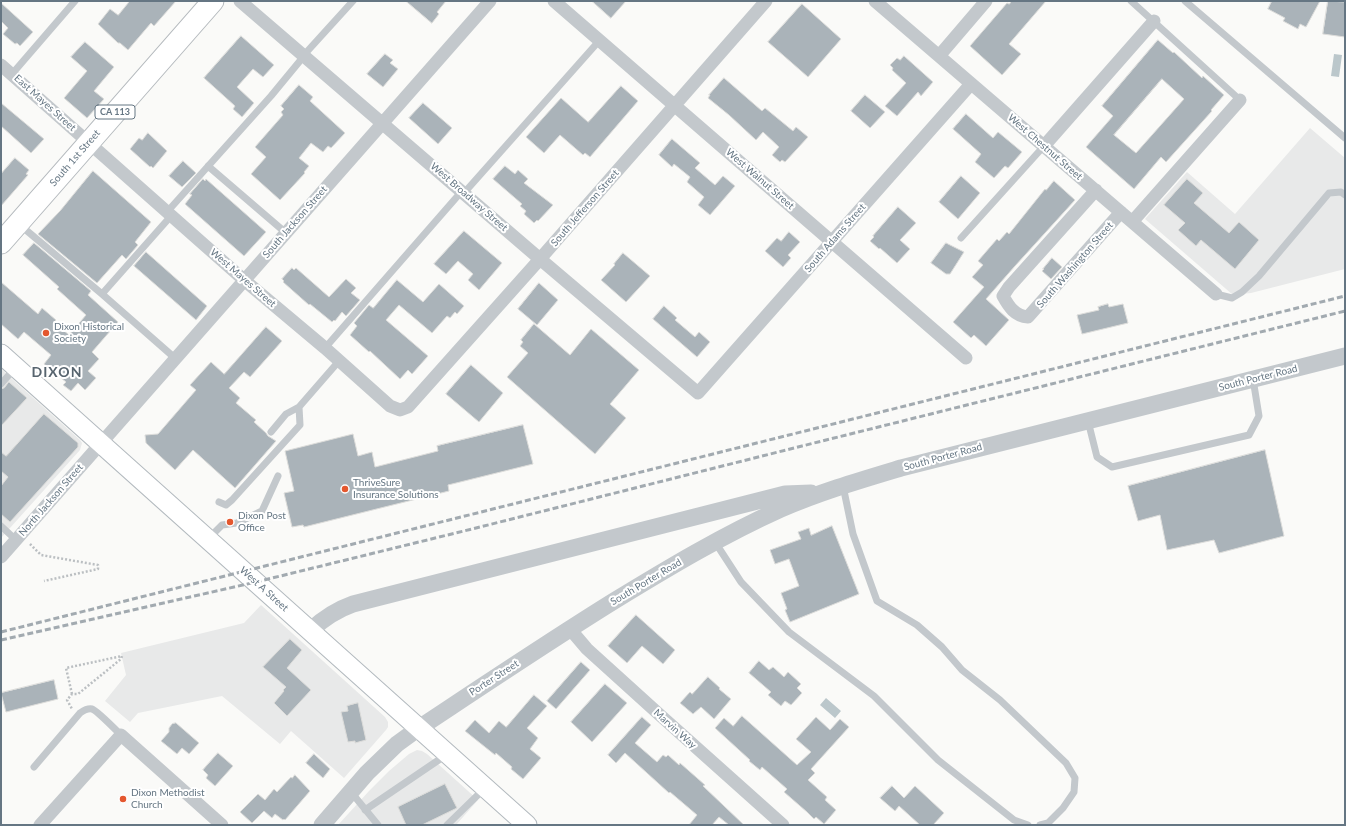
<!DOCTYPE html>
<style>
body{margin:0}
#map{position:relative;width:1346px;height:826px;overflow:hidden;background:#fafaf8;font-family:Lato,sans-serif}
canvas{display:block}
.frame{position:absolute;inset:0;border:2px solid #657683;pointer-events:none}
</style>
<div id="map">
<canvas width="1346" height="826"></canvas>
<div class="frame"></div>
</div>
<script>
const ctx = document.querySelector('canvas').getContext('2d');
ctx.lineJoin = 'round';
function fillPath(path, color) {
  ctx.fillStyle = color;
  ctx.fill(path, 'evenodd');
}
function trace(path, color, width, dash) {
  ctx.strokeStyle = color;
  ctx.lineWidth = width;
  ctx.lineCap = dash ? 'butt' : 'round';
  ctx.setLineDash(dash || []);
  ctx.stroke(path);
}
function label(font, color, halo, rows, align = 'center') {
  ctx.font = font + ' Lato,sans-serif';
  ctx.lineWidth = 4;
  ctx.setLineDash([]);
  ctx.textBaseline = 'middle';
  ctx.strokeStyle = halo;
  ctx.fillStyle = color;
  for (const [text, x, y, turn = 0] of rows) {
    ctx.save();
    ctx.translate(x, y);
    ctx.rotate((+turn || 0) * Math.PI / 180);
    ctx.textAlign = isNaN(turn) ? turn : align;
    if (halo) ctx.strokeText(text, 0, 0);
    ctx.fillText(text, 0, 0);
    ctx.restore();
  }
}
const built = new Path2D(`
 M1310,128L1345,158V269L1251,293L1233,295L1145,219L1187,172L1235,214Z
 M1,369L80,440L82,443L80,450L1,538Z
 M261,605L385,717L388,722V727L386,730L344,778L291,731L280,744L222,696L138,713L130,722L105,701L126,675L121,653L244,623Z
 M417,750L422,751L427,754L478,800L456,825H338L369,791L389,771L409,754Z`);
const water = new Path2D(`
 M1334,54L1342,55L1339,77L1331,76Z
 M826,698L841,711L835,718L820,705Z`);
const building = new Path2D(`
 M130,1H176L154,26L151,23L128,50L120,43H118L98,24L110,9L118,15Z
 M406,1H446L437,12L439,14L432,23Z
 M592,1H626L611,18Z
 M1012,1H1046L1009,44L1021,54L1002,75L970,46L1007,3L1009,4Z
 M1272,1H1320L1306,27L1300,24L1298,29L1283,21L1285,18L1268,9Z
 M1328,1L1345,2V37L1323,34Z
 M1,3L33,32L20,46L17,43L15,44L3,34L8,28L1,21Z
 M802,4L841,39L808,77L768,42Z
 M241,36L274,65L263,77L253,69L237,87L254,103L242,117L233,109L235,106L204,78Z
 M1158,40L1173,53L1174,52L1202,78L1203,76L1224,95L1211,110L1212,111L1166,162L1161,157L1134,189L1086,147L1113,116L1102,106ZM1162,79L1184,99L1136,153L1114,135Z
 M85,42L114,67L94,91L104,99L87,118L64,98L87,71L71,57Z
 M385,54L393,60L390,63L398,69L383,87L367,74Z
 M904,56L933,82L921,96L918,92L897,116L885,106L906,83L892,70L893,68L890,65L897,58L900,60Z
 M724,78L762,111L765,108L793,131L796,127L808,137L785,162L782,160L780,162L772,155L779,147L763,132L756,140L729,115L708,98L710,95H709Z
 M299,85L313,97L310,101L345,133L331,148L328,146L323,152L311,143L299,158L309,166L304,172L305,173L280,200L251,174L266,157L255,147L283,115L281,112L284,109L281,106Z
 M621,86L638,101L590,157L585,153L583,155L560,135L544,153L526,137L561,98L588,122Z
 M865,95L885,112L870,128L851,111Z
 M1,103L44,139L31,153L1,126Z
 M423,103L452,128L438,144L409,118Z
 M966,114L993,138L998,132L1022,152L1008,168L1005,166L994,178L975,162L981,154L953,129Z
 M148,133L167,151L153,168L151,166L150,167L130,149L139,138L142,140Z
 M672,139L700,163L695,168L715,185L723,176L735,186L710,215L698,205L704,197L687,182L690,177L674,164L672,167L659,155Z
 M15,158L29,170L26,174L28,175L1,206V174Z
 M183,161L196,173L182,187L169,176Z
 M505,166L515,174L518,170L528,179L524,183L553,205L538,221L537,220L534,223L524,214L526,211L520,206L522,204L493,179Z
 M93,171L151,222L135,242L138,245L126,259L122,255L97,283L38,234L60,211Z
 M961,176L980,193L958,219L939,202Z
 M203,179L205,181L206,179L266,232L244,256L185,204L192,195L190,194Z
 M1187,179L1203,193L1194,203L1229,233L1239,222L1259,240L1235,269L1201,240L1196,246L1178,230L1185,223L1164,205Z
 M1054,181L1075,200L1015,266L986,299L1009,320L986,346L974,335L971,338L953,322L984,287L972,277L983,265L978,261L997,239L999,241L1007,232L1009,234L1045,189L1046,190Z
 M898,207L916,223L900,240L910,249L897,263L880,248L879,249L870,241L874,237L873,236Z
 M464,231L502,263L479,290L468,280L473,274L458,261L446,274L434,264Z
 M789,232L800,242L788,255L791,258L783,267L765,251L777,238L781,241Z
 M34,243L91,291L88,295L118,322L92,352L99,359L88,371L96,378L85,390L78,383L71,391L63,385L66,382L44,364L51,355L24,332L18,339L1,324V282L38,314L42,308L56,320L54,322L69,335L86,315L57,289L59,287L23,255Z
 M946,243L964,252L950,274H946L931,263Z
 M146,252L207,306L196,320L134,266Z
 M623,253L650,276L626,302L601,280L615,265L614,264Z
 M1052,258L1062,267L1051,279L1042,271L1044,269H1043Z
 M292,268L294,270L296,268L329,297L346,279L356,288L351,293L360,300L346,316L342,312L335,321L334,320L332,322L310,304L309,305L283,282L284,281L282,279Z
 M397,280L423,302L439,284L464,306L457,314L455,312L450,318L447,316L432,333L399,305L386,320L428,356L412,374L408,370L400,379L370,351L369,352L350,335L357,326L354,323L369,305L373,308Z
 M539,283L558,300L537,325L518,309Z
 M1108,304L1109,307L1123,304L1128,323L1082,334L1077,315L1099,310L1098,307Z
 M664,306L677,318L675,320L695,337L699,332L710,342L697,357L653,319Z
 M534,324L570,355L591,329L639,370L610,404L626,418L595,454L507,377L528,353L520,346L523,342L521,340Z
 M266,327L282,341L250,377L244,372L229,388L240,398L236,403L256,420L254,422L266,433L268,436L276,441L235,488L193,450L175,470L146,443L145,435L158,434L196,390L190,385L211,362L224,374Z
 M471,365L503,393L479,422L446,394Z
 M9,382L27,398L1,426V389L4,388Z
 M44,414L78,443V447L10,522L1,514V486L8,477L1,471V452L6,456Z
 M523,425L533,464L448,485L449,491L304,527L303,525L292,527L284,493L294,491L285,451L353,434L358,456L372,452L375,467L438,451L437,446Z
 M1265,450L1284,536L1219,553L1214,540L1167,550L1160,515L1138,521L1128,486Z
 M832,526L859,594L790,622L785,610L787,609L781,593L799,586L789,559L775,564L770,550L801,539L798,532L809,528L811,535Z
 M636,615L675,650L663,664L642,646L627,663L608,646Z
 M290,639L302,650L287,668L311,690L287,716L274,703L284,691L283,690L286,687L263,667Z
 M759,661L769,670L773,667L784,677L788,672L801,684L797,688L802,693L791,705L785,701L781,706L768,695L771,692L749,673Z
 M581,662L590,670L556,709L547,701Z
 M708,677L720,688L719,689L731,699L714,719L701,707L693,714L680,703L690,692L692,694Z
 M54,680L58,699L6,712L1,693Z
 M605,684L627,703L592,742L571,722Z
 M534,695L547,706L527,728L538,738L530,749L541,758L523,779L511,769L512,767L496,753L495,755L465,731L475,720L489,733L499,721L506,727Z
 M358,703L366,740L355,743V741L348,742L341,712L348,711L347,706Z
 M742,716L797,765L811,752L796,739L816,717L830,730L840,719L849,727L811,769L815,773L808,780L827,797L825,800L836,810L824,824L816,817L814,819L807,812L784,792L787,789L762,767L760,770L749,761L750,760L715,728L724,718L733,726Z
 M642,717L651,725L635,743L657,762L663,755L666,757L668,755L679,765L680,763L705,785L703,786L744,825H729L719,817L712,825H689L697,815L670,792L669,793L625,753L616,763L608,755Z
 M176,723L199,743L189,754L182,748L177,754L161,741L169,732V728L172,724Z
 M218,753L233,766L215,786L206,778L208,775L203,770Z
 M314,754L330,769L323,778L306,763Z
 M295,775L310,791L285,820L284,819L283,820L275,814L272,818L264,811L252,823L240,812L258,794L265,800L274,789L277,792L291,777L292,778Z
 M445,784L457,808L422,825H406L398,807Z
 M892,786L904,798L915,786L944,813L933,825H920L899,806L895,811L880,798Z`);
const path = new Path2D(`
 M30,544L41,555L98,565V569L44,581
 M72,694L66,668L122,656L121,659L78,694H72L67,700L72,709`);
const service = new Path2D(`
 M1131,1L1240,100
 M1185,1L1345,138
 M303,56L353,1
 M12,74L75,1
 M208,166L286,233
 M464,193L599,41
 M167,212L271,96L304,56
 M20,225L102,294L176,359
 M961,238L1044,146
 M102,294L171,216
 M1216,294L1232,298L1242,292L1259,276L1329,193L1341,192L1345,195
 M325,348L462,191
 M1,384L16,367
 M1088,421L1097,457L1112,467L1249,435L1259,416L1253,379
 M271,432L286,414L299,407
 M843,486L853,534L877,601L917,625L942,647L962,670L1000,700L1066,763L1075,778L1074,792L1063,808L1048,823L1040,825
 M219,502L226,505L232,500L300,425L299,407L339,361
 M1,526L16,540
 M208,539L222,525L237,523L262,511L278,476
 M715,542L741,582L789,632L874,696L938,760L1014,820L1028,825
 M34,767L80,713C83,711 87,708 92,709C96,710 116,730 121,735
 M351,792L378,825
 M365,810L446,755
 M447,825L485,788`);
const minor = new Path2D(`
 M240,1L540,259L698,393L971,84
 M554,1L966,358
 M875,1L1216,294
 M939,56L986,1
 M1,65L244,280L325,348L390,406L400,410L408,407L540,259L766,1
 M1044,146L1154,21
 M1096,190L1009,287L1003,296C1009,307 1015,316 1028,317L1121,212
 M1132,222L1240,100
 M1,557L490,1
 M570,629L587,649L661,716L783,825
 M40,825L121,735L222,825`);
const tertiary = new Path2D(`
 M311,630C324,618 336,610 353,604L785,494L811,493
 M322,825L367,773L397,744L419,728C484,685 548,642 614,601C668,568 723,535 781,509C820,492 861,480 901,468L1345,356`);
const secondary = new Path2D(`
 M1,354L527,825`);
const primary = new Path2D(`
 M1,243L213,1`);
const rail = new Path2D(`
 M1,632L1345,296
 M1,640L256,582L476,528L802,446L1345,311`);
const markers = [
 [46,333,4,"#e4572e"],
 [345,489,4,"#e4572e"],
 [230,522,4,"#e4572e"],
 [123,799,4,"#e4572e"]
];
const shields = [
 [115,112,40]
];
const shieldNames = [
 ["CA 113",115,112]
];
const streetNames = [
 ["East Mayes Street",45,103,42],
 ["West Chestnut Street",1045,147,41],
 ["South 1st Street",75,158,-49],
 ["West Walnut Street",760,179,41],
 ["West Broadway Street",469,197,41],
 ["South Jefferson Street",585,208,-49],
 ["South Jackson Street",295,222,-49],
 ["South Adams Street",835,238,-49],
 ["South Washington Street",1075,265,-49],
 ["West Mayes Street",243,278,41],
 ["South Porter Road",1258,378,-14],
 ["South Porter Road",943,457,-15],
 ["North Jackson Street",51,500,-49],
 ["South Porter Road",646,582,-31],
 ["West A Street",264,589,42],
 ["Porter Street",494,678,-33],
 ["Marvin Way",675,729,42]
];
const poiNames = [
 ["Dixon Historical",54,327],
 ["Society",54,339],
 ["ThriveSure",353,483],
 ["Insurance Solutions",353,495],
 ["Dixon Post",238,516],
 ["Office",238,528],
 ["Dixon Methodist",131,793],
 ["Church",131,805]
];
const districtNames = [
 ["DIXON",57,372]
];
fillPath(built, '#e8e9e9');
fillPath(water, '#bbc7cb');
fillPath(building, '#aab3b9');
trace(building, '#dcdcda', 1);
trace(secondary, '#b3babf', 21);
trace(primary, '#b5babe', 23);
trace(path, '#bbbfc2', 2.5, [2, 2]);
trace(service, '#c3c8cc', 7);
trace(minor, '#c3c8cc', 13);
trace(tertiary, '#c3c8cc', 17);
trace(secondary, '#fff', 19);
trace(primary, '#fff', 21);
trace(rail, '#a2aab0', 3, [6, 3]);
for (const [x, y, r, color] of markers) {
  const dot = new Path2D();
  dot.arc(x, y, r, 0, 2 * Math.PI);
  ctx.fillStyle = color;
  ctx.fill(dot);
  trace(dot, '#fff', 1.5);
}
for (const [x, y, w] of shields) {
  const box = new Path2D();
  box.roundRect(x - w / 2, y - 7, w, 14, 3);
  ctx.fillStyle = '#fff';
  ctx.fill(box);
  trace(box, '#657683', 1);
}
label('bold 9px', '#657683', null, shieldNames);
label('10px', '#657683', '#fff', streetNames);
label('10px', '#657683', '#fff', poiNames, 'left');
ctx.letterSpacing = '1px';
label('bold 14px', '#57646e', '#fff', districtNames);
ctx.letterSpacing = '0px';
</script>
